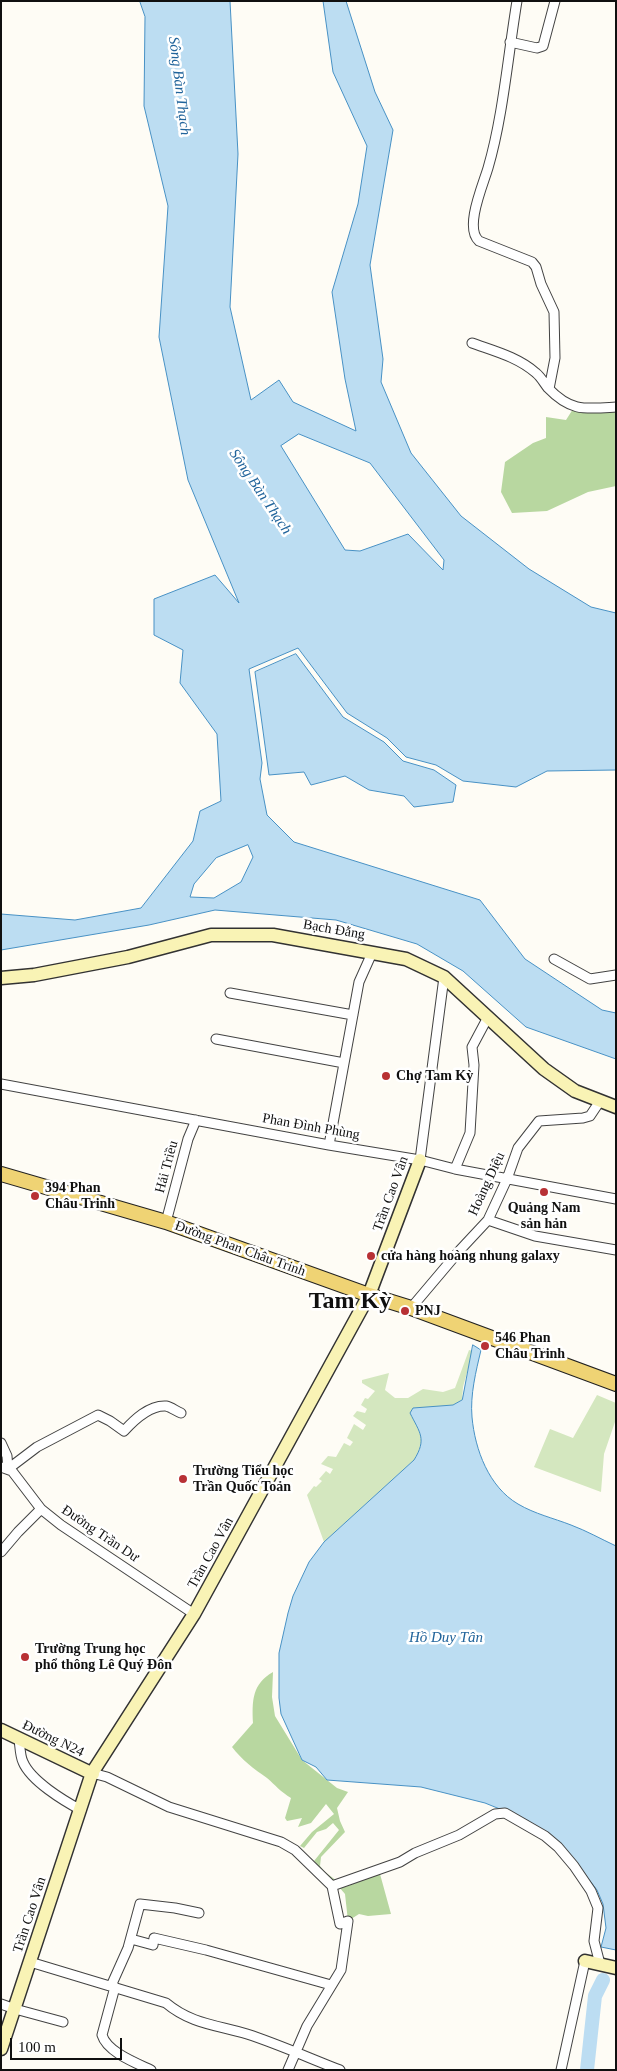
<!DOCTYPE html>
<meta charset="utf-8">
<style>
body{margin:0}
#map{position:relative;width:617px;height:2071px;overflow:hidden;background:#fefcf5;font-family:Georgia,serif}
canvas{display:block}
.frame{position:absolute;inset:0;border:2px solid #101010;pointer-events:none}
.scale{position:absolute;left:10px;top:2038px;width:112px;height:22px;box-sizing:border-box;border:2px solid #101010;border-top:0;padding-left:6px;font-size:15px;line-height:18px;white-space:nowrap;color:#101010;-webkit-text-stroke:4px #fff;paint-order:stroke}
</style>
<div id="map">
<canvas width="617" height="2071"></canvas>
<div class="frame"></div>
<div class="scale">100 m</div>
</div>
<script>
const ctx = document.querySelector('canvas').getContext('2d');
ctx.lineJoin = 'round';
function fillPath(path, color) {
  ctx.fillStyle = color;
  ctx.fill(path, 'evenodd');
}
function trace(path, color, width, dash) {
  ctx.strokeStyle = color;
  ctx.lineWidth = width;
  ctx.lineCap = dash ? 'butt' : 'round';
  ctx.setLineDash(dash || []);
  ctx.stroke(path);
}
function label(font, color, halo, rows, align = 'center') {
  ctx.font = font + ' Georgia,serif';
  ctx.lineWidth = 5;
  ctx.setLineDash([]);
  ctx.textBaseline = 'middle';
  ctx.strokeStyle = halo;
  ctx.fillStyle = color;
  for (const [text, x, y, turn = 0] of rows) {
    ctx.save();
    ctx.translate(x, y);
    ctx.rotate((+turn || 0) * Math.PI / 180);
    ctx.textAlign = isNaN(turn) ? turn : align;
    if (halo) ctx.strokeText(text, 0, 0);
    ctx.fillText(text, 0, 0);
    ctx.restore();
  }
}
const green = new Path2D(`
 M469,1350L473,1351L463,1387L462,1400L453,1405L440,1407L413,1418C423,1435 425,1443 414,1460L324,1542L307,1495L314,1486L316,1487L322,1481L319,1479L326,1471L330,1474L333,1469L321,1464L328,1456L336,1457L344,1443L350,1446L353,1442L347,1438L354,1424L363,1430L366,1425L353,1416L357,1411L365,1413L367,1409L361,1405L365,1398L368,1399L375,1391L362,1383V1380L389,1373L385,1390L395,1398H408L423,1389L443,1392L455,1388Z
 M597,1395L616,1403V1419L604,1454L601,1492L534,1467L550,1429L573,1438Z`);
const forest = new Path2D(`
 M573,409H616V486L588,492L547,511L512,513L501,492L505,462L533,443L546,438V417L566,420Z
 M273,1672L272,1697L275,1716L302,1760L337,1788L348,1792L337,1808L340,1821L345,1832L321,1857L320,1866L325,1872L345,1887L380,1874L391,1914L368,1916L359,1914L348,1921L345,1894L333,1880L327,1877L314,1861L339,1830L333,1823L326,1829L317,1832L304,1848L300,1846L312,1832L334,1814L326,1804L311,1823L298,1827L302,1818L287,1821L285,1818L291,1798C281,1792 275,1785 267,1778C254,1769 242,1760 232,1747L253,1723C252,1701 252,1684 273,1672Z`);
const water = new Path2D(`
 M140,1H230L238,154L230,307L251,400L279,380L293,402L356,431L345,379L332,292L358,204L367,146L333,72L323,1H346L375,92L393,130L370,265L383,359L381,382L411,453L461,516L529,569L591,607L616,613V770L547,771L516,787L463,781L436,765L406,757L387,738L347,713L298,648L249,669L262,763L260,779L267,815L294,842L480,900L525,959L602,1010L616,1013V1059L526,1027L463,971L417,944L336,920L215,910L149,925L1,950V914L75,920L141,908L193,841L200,811L221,801L217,734L180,683L183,650L154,635V599L215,575L239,603L188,480L159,337L168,206L144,106L145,17ZM299,434L370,463L444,560L443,570L408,534L360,551L345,550L281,446ZM248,845L253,857L241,882L214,898L190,897L194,884L216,858Z
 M296,654L343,717L384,742L403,761L434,770L456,785L453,802L414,807L404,796L369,790L345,776L311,785L304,772L269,775L255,672Z
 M473,1345L481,1350C476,1371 470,1395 472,1417C475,1450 489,1487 518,1504C535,1514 553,1518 571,1525C587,1531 601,1539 616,1546V1950L601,1947L606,1928L603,1904L597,1890L564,1847L527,1820L485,1803L421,1787L327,1780L316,1767L302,1760L281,1714L279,1698V1653L288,1613L293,1596L309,1562L324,1542L414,1460C427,1439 420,1433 410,1413L413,1408L453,1405L462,1400Z`);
const river = new Path2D(`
 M587,2070L595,1996L603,1980`);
const street = new Path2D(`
 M517,1C508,55 503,117 488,168C483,185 464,228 479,241L532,262L536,267L541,284L554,312L555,358L549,389
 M510,42L537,48L543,46L555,1
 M472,343C494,351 518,357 536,373C541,377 544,383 548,388C571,412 585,409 616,407
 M554,959L590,979L616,975
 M230,993L353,1015
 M216,1039L344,1063
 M1,1084L329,1145L420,1160L455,1169L616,1199
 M329,1145L359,982L372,953
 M420,1160L444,977
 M455,1169L470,1133L474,1065L472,1047L488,1017
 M488,1220L535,1236L616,1250
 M166,1222L188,1139L196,1120
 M411,1308L460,1250L488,1220L507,1179L518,1148L539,1121L583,1118L590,1116L600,1101
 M1,1443L7,1456L8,1469
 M1,1467L12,1471L41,1509L61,1525L194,1614
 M8,1469L37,1447L98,1415L110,1421L124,1431C134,1420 149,1405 166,1406C171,1407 176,1411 181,1413
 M1,1552L18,1532L41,1509
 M19,1739C20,1746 20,1756 23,1762C31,1781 64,1801 81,1810
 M92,1773L107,1777L169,1807L281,1842L295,1850L332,1886L340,1924L348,1921L341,1970L307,2026L288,2070
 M332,1886L400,1862L415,1853L459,1835L495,1814L505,1813L545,1836L558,1847L574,1866L591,1891L598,1908L594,1941L600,1964
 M131,1939L153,1945L154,1938L206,1950L331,1985
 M30,1962L166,2003C191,2024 217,2025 247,2034C278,2044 309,2058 340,2070
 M111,1986L128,1948L140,1904L175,1908L199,1913
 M115,1987L102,2035C107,2052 136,2063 151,2070
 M1,2004L15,2009L63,2022
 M561,2070L585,1961`);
const secondary = new Path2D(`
 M1,978L34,975L128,957L211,935H273L406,959L444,977L544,1069L575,1091L616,1107
 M1,1730L93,1774
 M585,1961L616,1968
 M1,2049L92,1773L194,1614L369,1295L420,1160`);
const primary = new Path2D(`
 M1,1174L166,1222L369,1295L411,1308L616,1384`);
const markers = [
 [386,1076,5,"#b83135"],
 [544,1192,5,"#b83135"],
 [35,1196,5,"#b83135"],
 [371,1256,5,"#b83135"],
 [405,1311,5,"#b83135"],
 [485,1346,5,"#b83135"],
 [183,1479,5,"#b83135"],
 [25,1657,5,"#b83135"]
];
const streetNames = [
 ["Bạch Đằng",334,930,10],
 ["Phan Đình Phùng",311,1127,10],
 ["Hải Triều",167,1167,-75],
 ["Hoàng Diệu",487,1184,-65],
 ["Trần Cao Vân",391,1194,-70],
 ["Đường Phan Châu Trinh",240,1249,20],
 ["Đường Trần Dư",100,1534,34],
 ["Trần Cao Vân",211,1553,-61],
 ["Đường N24",53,1739,26],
 ["Trần Cao Vân",30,1915,-72]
];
const poiNames = [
 ["Chợ Tam Kỳ",396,1076],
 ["394 Phan",45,1188],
 ["Châu Trinh",45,1204],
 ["Quảng Nam",544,1208,"center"],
 ["sản hản",544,1224,"center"],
 ["cửa hàng hoàng nhung galaxy",381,1256],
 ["PNJ",415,1311],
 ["546 Phan",495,1338],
 ["Châu Trinh",495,1354],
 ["Trường Tiểu học",193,1471],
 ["Trần Quốc Toản",193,1487],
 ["Trường Trung học",35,1649],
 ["phổ thông Lê Quý Đôn",35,1665]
];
const waterNames = [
 ["Sông Bàn Thạch",179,86,83],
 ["Sông Bàn Thạch",260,492,56],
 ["Hồ Duy Tân",446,1638]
];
const townNames = [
 ["Tam Kỳ",350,1302]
];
fillPath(green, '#d4e7bf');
fillPath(forest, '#b8d7a0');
fillPath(water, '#bcddf2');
trace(water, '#4891c4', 1);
trace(river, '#bcddf2', 14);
trace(street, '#434343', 11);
trace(secondary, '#323232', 15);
trace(primary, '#212121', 16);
trace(street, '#fff', 9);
trace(secondary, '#f9f3b5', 12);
trace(primary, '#efd374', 14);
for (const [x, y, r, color] of markers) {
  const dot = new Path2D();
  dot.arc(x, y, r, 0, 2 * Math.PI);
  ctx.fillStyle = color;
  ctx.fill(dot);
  trace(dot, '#fff', 2);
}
label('14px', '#101010', '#fff', streetNames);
label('bold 14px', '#101010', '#fff', poiNames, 'left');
label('italic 15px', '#21649b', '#fff', waterNames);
label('bold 24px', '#101010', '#fff', townNames);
</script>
